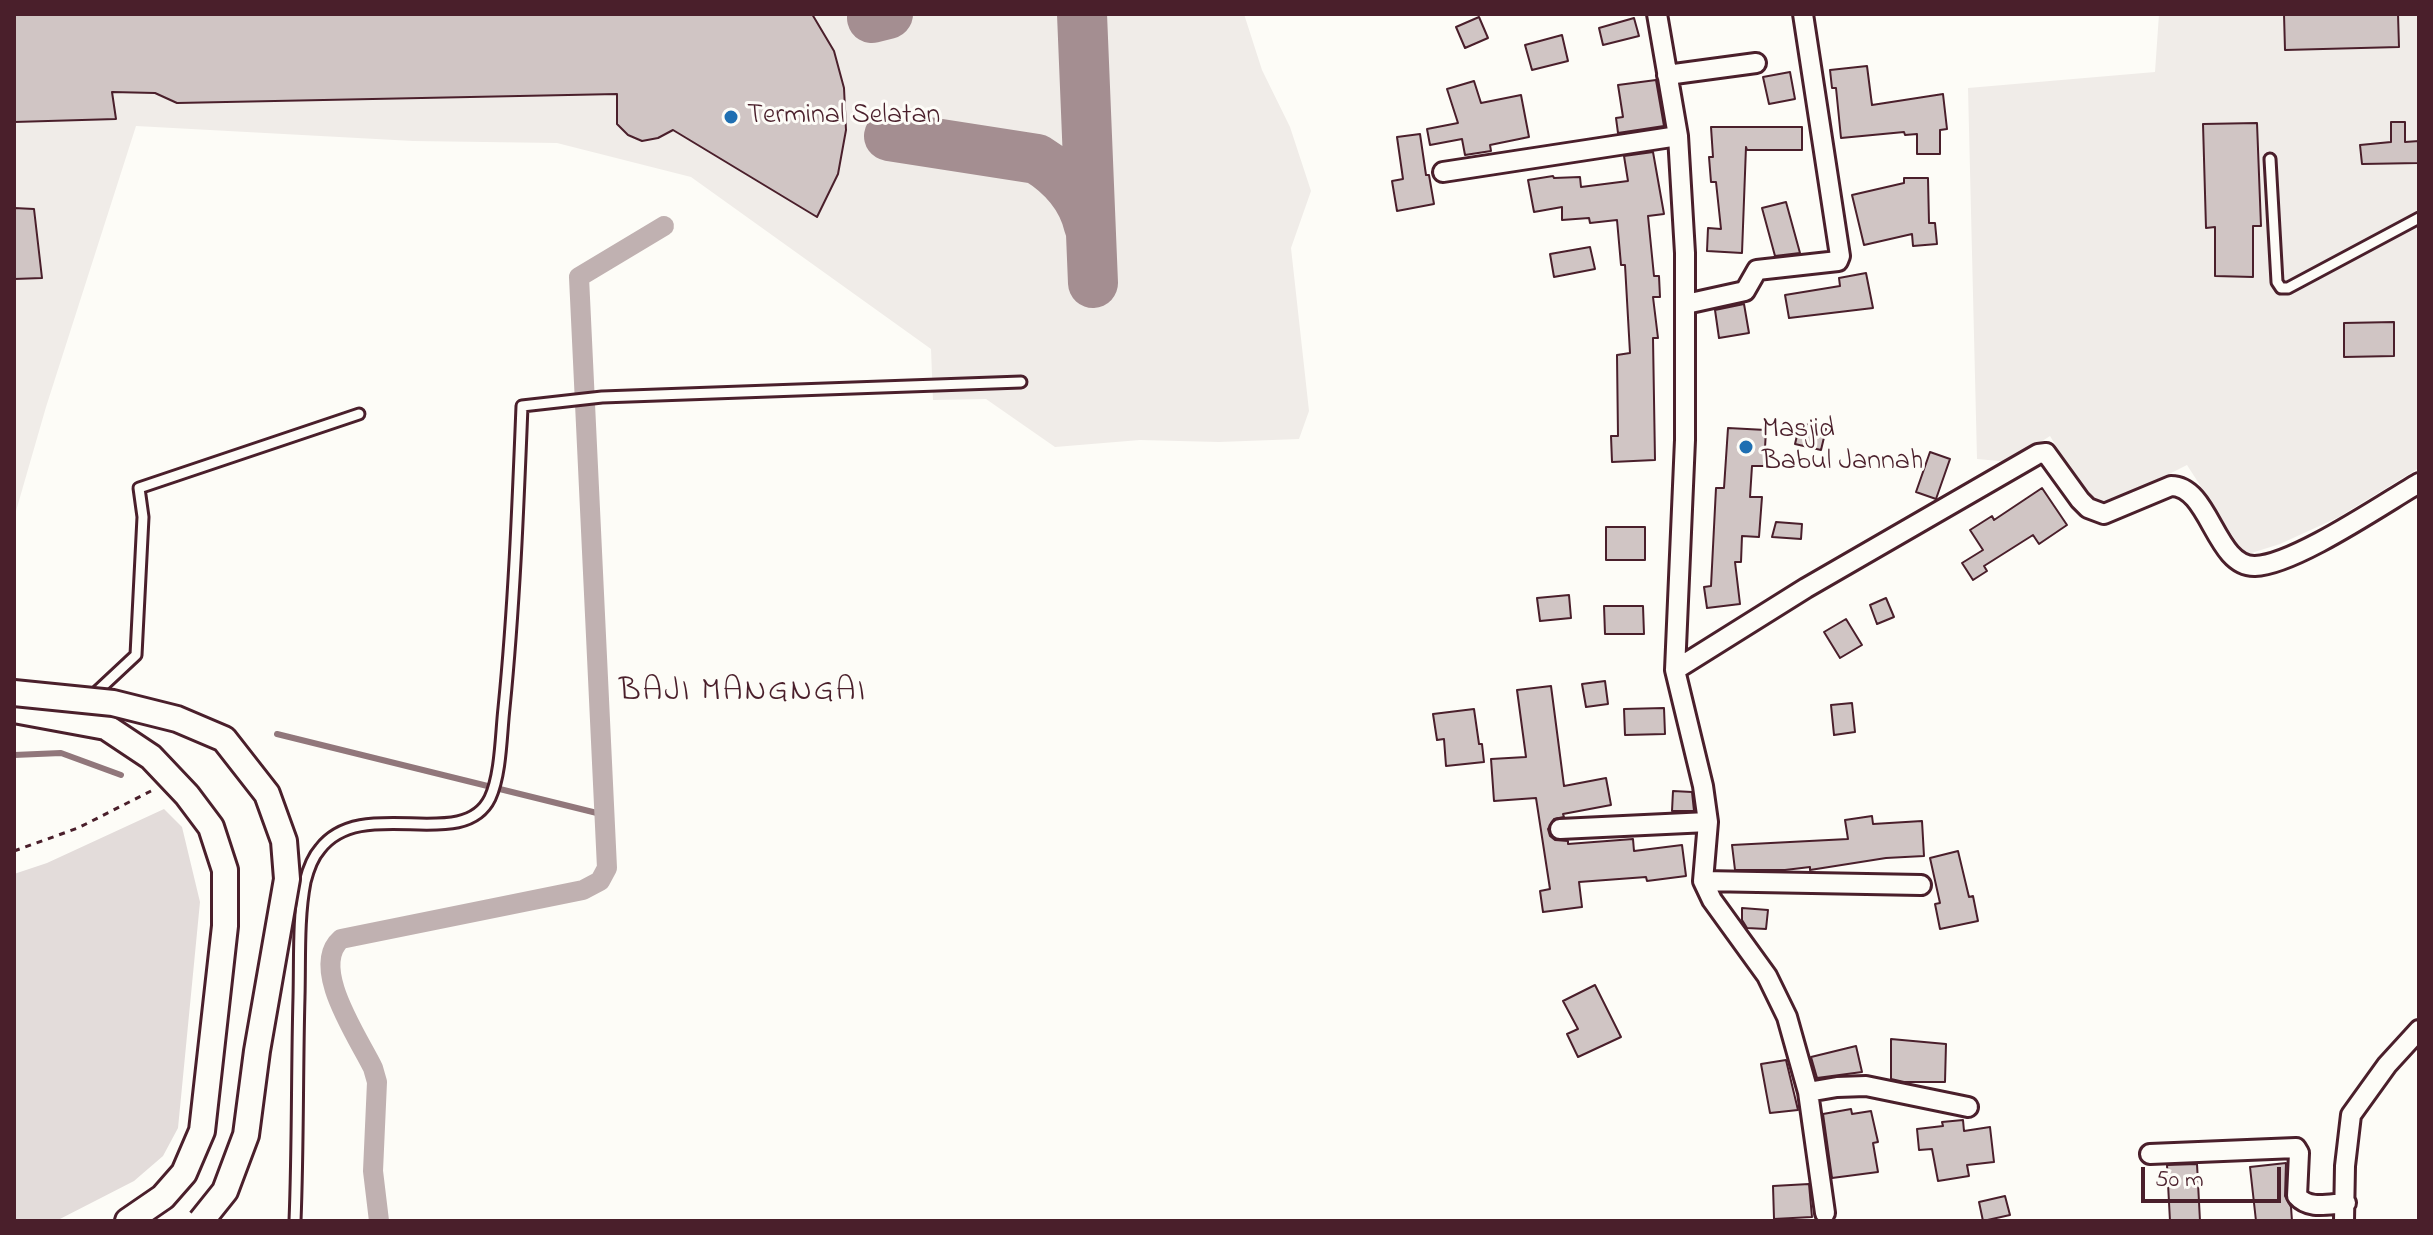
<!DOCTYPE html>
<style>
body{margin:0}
#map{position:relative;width:2433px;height:1235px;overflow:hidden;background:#fdfcf7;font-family:"Indie Flower",sans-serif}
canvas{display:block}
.frame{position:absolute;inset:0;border:16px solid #4a1f2b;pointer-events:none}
.scale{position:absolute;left:2141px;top:1167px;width:140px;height:36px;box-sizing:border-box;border:4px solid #4a1f2b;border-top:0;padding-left:10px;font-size:24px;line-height:28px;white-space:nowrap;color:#4a1f2b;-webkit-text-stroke:6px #fdfcf7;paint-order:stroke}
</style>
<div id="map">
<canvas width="2433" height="1235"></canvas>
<div class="frame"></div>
<div class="scale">50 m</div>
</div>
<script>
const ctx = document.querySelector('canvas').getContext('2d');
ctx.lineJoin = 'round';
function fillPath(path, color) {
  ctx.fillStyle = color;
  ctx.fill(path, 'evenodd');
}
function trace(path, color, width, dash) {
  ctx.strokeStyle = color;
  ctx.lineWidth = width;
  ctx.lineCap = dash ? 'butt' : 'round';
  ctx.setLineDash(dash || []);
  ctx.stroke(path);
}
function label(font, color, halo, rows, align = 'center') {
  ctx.font = font + ' "Indie Flower",sans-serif';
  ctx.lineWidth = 6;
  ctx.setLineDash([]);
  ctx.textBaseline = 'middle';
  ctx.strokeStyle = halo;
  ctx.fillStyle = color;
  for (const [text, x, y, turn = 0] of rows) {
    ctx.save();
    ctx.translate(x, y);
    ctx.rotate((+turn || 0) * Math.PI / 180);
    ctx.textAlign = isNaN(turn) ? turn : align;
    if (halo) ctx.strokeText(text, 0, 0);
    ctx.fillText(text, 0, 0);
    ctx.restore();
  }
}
const built = new Path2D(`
 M14,14H1244L1262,70L1290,127L1311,191L1291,248L1309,411L1299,439L1219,442L1140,440L1055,447L986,399L933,400L931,349L691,177L557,143L413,141L136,126L46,407L14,518Z
 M2159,14H2419V468L2339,517L2280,544L2245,555L2187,465L2104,507L2088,498L2050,436L2010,462L1977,459L1968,88L2155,72Z`);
const green = new Path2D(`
 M164,809L182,827L200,902L178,1128L163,1156L134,1181L56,1221H14V874L47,863Z`);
const stream = new Path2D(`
 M277,734L605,815
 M14,755L61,753L121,775`);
const canal = new Path2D(`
 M379,1221L373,1171L377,1082L373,1068C358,1037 309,967 341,939L583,890L600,881L607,868L579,277L664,226`);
const taxiway = new Path2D(`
 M1082,14L1093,283
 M872,18L888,14
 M889,136L1037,159C1063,175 1082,196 1089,226`);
const building = new Path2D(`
 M14,14H812L834,51L844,88L846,130L838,174L817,217L673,130L658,138L642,141L628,135L617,124V94L177,103L155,93L112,92L116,119L14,122Z
 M2284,14H2398L2399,47L2285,50Z
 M1479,17L1488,38L1465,48L1456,27Z
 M1634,18L1639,36L1603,45L1599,28Z
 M1562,35L1568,61L1532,70L1525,45Z
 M1867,66L1872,105L1943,94L1947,129L1940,130V154H1917V134L1905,135L1904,132L1841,138L1836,88H1832L1830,70Z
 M1790,72L1795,99L1769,104L1763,77Z
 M1656,80L1664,126L1618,133L1616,118L1623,117L1618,85Z
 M1474,81L1481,103L1521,95L1529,137L1490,145L1491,151L1465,155L1462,139L1430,145L1427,129L1458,123L1447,89Z
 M2391,122H2405V142L2419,141V163L2362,164L2360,145L2391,142Z
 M2257,123L2261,226H2253V277L2215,276V227L2206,228L2203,124Z
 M1711,127H1802V150H1747L1746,147L1742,253L1707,251L1708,228L1721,229L1716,182H1711L1709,157H1713Z
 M1420,134L1426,175H1429L1434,204L1397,211L1392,181L1403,179L1397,137Z
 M1653,152L1664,214L1648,216L1654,276H1659L1660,297H1653L1658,338H1653L1655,460L1612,462L1611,436H1618L1617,355L1630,353L1625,265H1621L1617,220L1590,223L1589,218L1562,220V207L1534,212L1528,180L1553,176L1554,178L1580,177L1581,187L1628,181L1624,156Z
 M1904,178H1928L1929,223H1935L1937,244L1913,246L1912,234L1864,245L1852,195L1904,183Z
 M1786,202L1800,253L1775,256L1762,208Z
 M14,208L34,209L42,278L14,279Z
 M1590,247L1595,269L1554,277L1550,254Z
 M1866,273L1873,308L1789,318L1785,295L1840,286L1839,278Z
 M1744,304L1749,333L1719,338L1715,310Z
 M2394,322V356L2344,357V323Z
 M1800,423L1826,429L1821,450L1795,444Z
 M1728,428L1766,430L1764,466H1752L1750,497H1762L1759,537L1742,536L1741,562H1735L1740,604L1707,608L1704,587L1711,586L1716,488H1724Z
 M1930,452L1950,459L1936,499L1916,492Z
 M2042,488L2067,525L2039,544L2033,535L1984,566L1987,571L1973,580L1962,563L1983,550L1970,530L1992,516L1994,520Z
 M1776,522L1802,524L1801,539L1772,537Z
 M1606,527H1645V560H1606Z
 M1569,595L1571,618L1540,621L1537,598Z
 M1886,598L1894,617L1877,624L1870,605Z
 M1604,606H1643L1644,634H1605Z
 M1846,619L1862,645L1840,658L1824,632Z
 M1605,681L1608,704L1586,707L1582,684Z
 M1551,686L1564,786L1606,778L1611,805L1563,814L1564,817L1554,819L1548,829L1550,836L1555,840L1568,841V844L1633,839L1634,851L1682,845L1686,876L1647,881L1646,877L1579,882L1582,907L1543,912L1540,891L1550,889L1536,798L1494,801L1491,759L1526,757L1517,690Z
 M1852,703L1855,732L1834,735L1831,705Z
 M1664,708L1665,734L1625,735L1624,709Z
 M1474,709L1479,744H1482L1484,762L1446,766L1444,739L1437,740L1433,714Z
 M1673,791L1692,792L1694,811H1672Z
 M1872,816L1873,824L1922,821L1924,856L1886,858L1810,870V867L1785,870H1735L1732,845L1848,839L1845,820Z
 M1958,851L1969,897L1973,896L1978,921L1940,929L1935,904L1940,903L1930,858Z
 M1742,908L1768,910L1766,929L1747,928L1742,920Z
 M1595,985L1621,1037L1578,1057L1567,1034L1578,1029L1563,1001Z
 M1891,1039L1946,1044L1945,1082H1904L1891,1079Z
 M1856,1046L1862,1072L1817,1078L1811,1057Z
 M1786,1060L1798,1110L1770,1113L1761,1064Z
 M1851,1109L1852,1114L1871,1111L1878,1142L1873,1143L1878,1172L1832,1178L1823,1114Z
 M1963,1120L1964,1131L1990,1127L1994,1162L1967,1165L1969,1176L1938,1181L1932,1149L1919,1150L1917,1129L1943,1126L1942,1122Z
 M2286,1163L2285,1196L2291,1207L2292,1221H2256L2250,1167Z
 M2197,1164L2200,1221H2170L2167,1165Z
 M1809,1184L1812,1217L1774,1219L1773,1186Z
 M2005,1196L2010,1215L1983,1221L1979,1202Z`);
const path = new Path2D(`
 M14,851L78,828L151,791`);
const service = new Path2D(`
 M2270,159L2277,282L2281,288H2288L2419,218
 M90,698L136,655L143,517L139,488L359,414
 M295,1221C298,1146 297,1071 299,997C300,959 298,918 305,882C308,870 312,858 320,849C362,794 463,854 490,798C501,774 501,735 504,708C514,608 518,507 522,406L602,397L1021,382`);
const minor = new Path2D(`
 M1657,14L1678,136L1685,253V440L1675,670L1806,588L2038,454L2046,453L2080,500L2088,508L2104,514L2171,486C2210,486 2215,567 2255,566C2294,565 2383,504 2419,483
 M1667,75L1756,63
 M1443,172L1678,136
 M1686,304L1745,291L1757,270L1838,261L1840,256L1803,14
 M1675,670L1703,786L1708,822L1703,881L1712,900L1767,976L1787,1017L1808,1092L1825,1213
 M1560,829L1708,822
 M1703,881L1921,885
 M1808,1092L1837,1087L1866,1086L1968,1107
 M2150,1154L2296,1148L2299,1153L2297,1196C2309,1210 2328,1204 2346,1203
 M2344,1221L2345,1166L2351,1115L2387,1065L2419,1030`);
const tertiary = new Path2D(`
 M14,710L106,727L151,757L187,795L211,827L225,870V926L202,1131L184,1173L163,1197L128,1221`);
const tertiaryBridge = new Path2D(`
 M14,693L113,703L177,719L224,739L267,794L284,841L287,879L257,1051L246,1135L225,1191L201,1221`);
const markers = [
 [731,117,8,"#1f6fb2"],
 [1746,447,8,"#1f6fb2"]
];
const poiNames = [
 ["Terminal Selatan",747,117],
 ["Masjid",1762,431],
 ["Babul Jannah",1762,463]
];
const quarterNames = [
 ["BAJI MANGNGAI",743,694]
];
fillPath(built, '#f0ece8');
fillPath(green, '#e3dcda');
trace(stream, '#91777b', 6);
trace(canal, '#c0b1b1', 20);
trace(taxiway, '#a48e91', 50);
fillPath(building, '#d0c5c4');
trace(building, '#4a1f2b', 2);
trace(service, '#4a1f2b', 15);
trace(minor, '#4a1f2b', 24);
trace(tertiary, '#4a1f2b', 30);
trace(path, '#4a1f2b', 3, [6, 6]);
trace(service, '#fdfcf7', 9);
trace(minor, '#fdfcf7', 18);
trace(tertiary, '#fdfcf7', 24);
trace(tertiaryBridge, '#4a1f2b', 30, []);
trace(tertiaryBridge, '#fdfcf7', 24);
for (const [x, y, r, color] of markers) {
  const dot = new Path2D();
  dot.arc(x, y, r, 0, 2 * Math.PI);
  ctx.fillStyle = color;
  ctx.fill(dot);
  trace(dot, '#fdfcf7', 3);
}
label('28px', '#4a1f2b', '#fdfcf7', poiNames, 'left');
ctx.letterSpacing = '2px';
label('32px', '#4a1f2b', '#fdfcf7', quarterNames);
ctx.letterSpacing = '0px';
</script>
